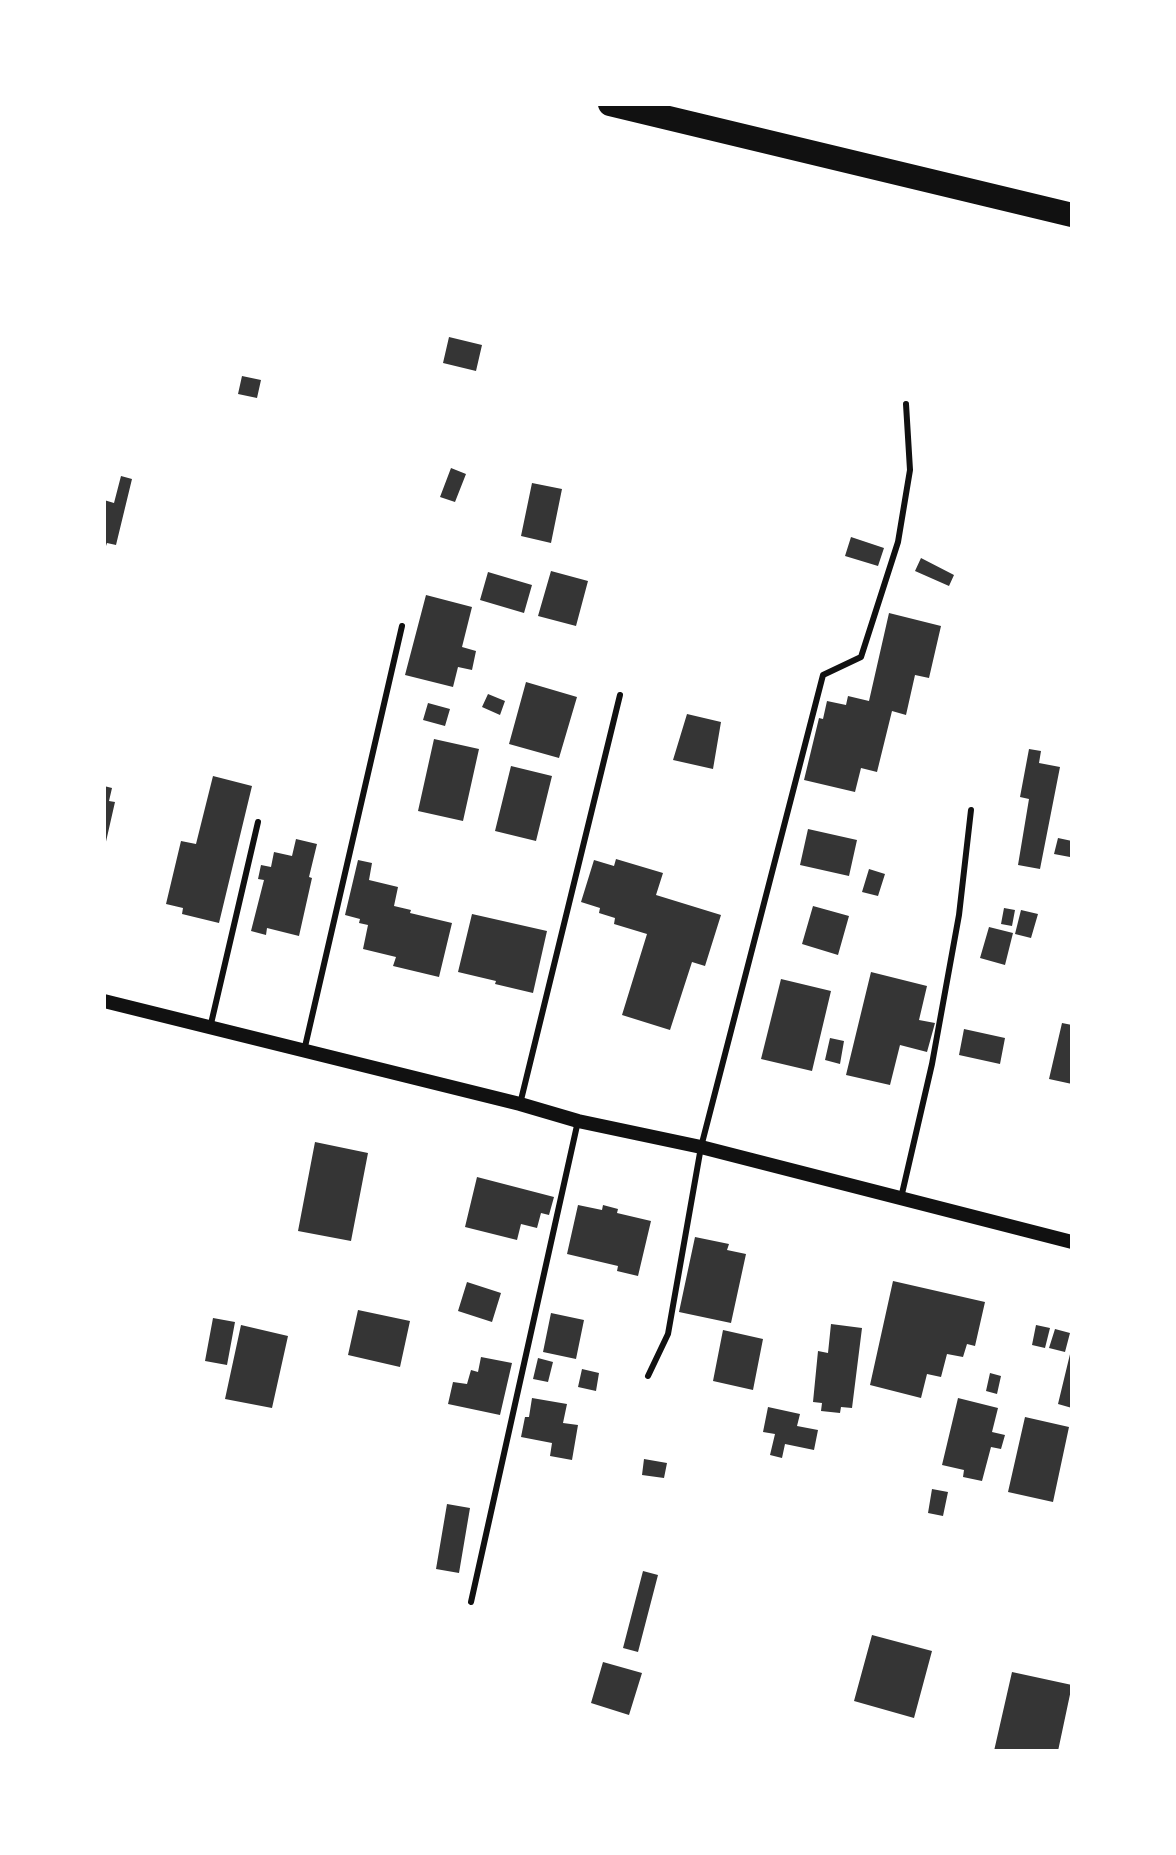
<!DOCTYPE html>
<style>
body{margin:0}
#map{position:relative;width:1176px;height:1855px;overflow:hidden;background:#fff;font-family:Helvetica,sans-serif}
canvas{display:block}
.frame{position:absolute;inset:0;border:106px solid #fff;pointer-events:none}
</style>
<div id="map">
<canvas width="1176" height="1855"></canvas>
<div class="frame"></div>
</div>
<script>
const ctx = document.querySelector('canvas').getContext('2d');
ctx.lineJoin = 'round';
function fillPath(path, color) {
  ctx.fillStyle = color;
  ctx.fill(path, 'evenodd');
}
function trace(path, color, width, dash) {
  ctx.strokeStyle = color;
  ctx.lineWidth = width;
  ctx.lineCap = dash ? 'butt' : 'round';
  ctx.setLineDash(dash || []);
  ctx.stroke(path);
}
const building = new Path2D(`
 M449,337L482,345L476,371L443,363Z
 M242,376L261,380L257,398L238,394Z
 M451,468L466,474L455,502L440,497Z
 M121,476L132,479L116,545L107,543L104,552V500L114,503Z
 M532,483L562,489L551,543L521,536Z
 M851,537L884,548L878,566L845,556Z
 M921,558L954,575L949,586L915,571Z
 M551,571L588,581L576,626L538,616Z
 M488,572L532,585L524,613L480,600Z
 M426,595L472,607L462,647L476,651L472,670L458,667L453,687L405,675Z
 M889,613L941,626L929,678L915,675L906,715L892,711L877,772L861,768L855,792L804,780L819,718L823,719L827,701L846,705L848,696L869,701Z
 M526,682L577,697L559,758L509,744Z
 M488,694L505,701L500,715L482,707Z
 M428,703L450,709L445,726L423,720Z
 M687,714L721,722L713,769L673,760Z
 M434,739L479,749L463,821L418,811Z
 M1029,749L1041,751L1039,763L1060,767L1040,869L1018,865L1029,799L1020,797Z
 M511,766L552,776L536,841L495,831Z
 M213,776L252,786L219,923L182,914L183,908L166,904L181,841L196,844Z
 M104,786L112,788L109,801L115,802L105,846Z
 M808,829L857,840L849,876L800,865Z
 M1058,838L1072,841L1070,857L1054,854Z
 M296,839L317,844L309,877L312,878L299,936L267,928L266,935L251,931L264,880L258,879L261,865L271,867L274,852L292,856Z
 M616,859L663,873L656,895L721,915L705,966L692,962L670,1030L622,1015L647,934L614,924L615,918L599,913L600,908L581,902L594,860L614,866Z
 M358,860L372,863L369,880L398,887L394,906L411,910L410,913L452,923L439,977L393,966L396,957L363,949L368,925L359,923L360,919L345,915Z
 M869,869L885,874L878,896L862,892Z
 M813,906L849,916L838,955L802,944Z
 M1004,908L1015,910L1012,926L1001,924Z
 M1021,910L1038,914L1031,938L1015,934Z
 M472,914L547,931L533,993L495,984L496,981L458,972Z
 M989,927L1013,933L1005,965L980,958Z
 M871,972L927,986L919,1020L935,1023L927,1052L900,1045L890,1085L846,1075Z
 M781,979L831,991L812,1071L761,1059Z
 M1062,1023L1072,1025V1084L1049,1079Z
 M964,1029L1005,1038L1000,1064L959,1055Z
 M830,1038L844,1041L840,1064L825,1060Z
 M315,1142L368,1153L351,1241L298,1231Z
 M477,1177L554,1197L549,1215L541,1213L537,1228L521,1224L517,1240L465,1227Z
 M578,1205L602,1210L603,1205L618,1209L617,1213L651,1221L638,1276L617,1271L618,1266L567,1254Z
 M695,1237L729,1244L727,1250L746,1254L731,1323L679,1312Z
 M893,1281L985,1302L975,1346L967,1344L963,1357L947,1354L941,1377L927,1374L921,1398L870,1385Z
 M467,1282L501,1293L492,1322L458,1311Z
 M358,1310L410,1321L400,1367L348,1355Z
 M551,1313L584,1320L576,1359L543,1352Z
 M213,1318L235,1322L227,1365L205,1361Z
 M831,1324L862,1328L852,1408L841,1407L840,1413L821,1411L822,1403L813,1402L818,1351L828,1353Z
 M241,1325L288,1336L272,1408L225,1399Z
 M1036,1325L1050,1328L1045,1348L1032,1345Z
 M1055,1329L1070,1333L1065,1352L1049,1348Z
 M723,1330L763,1339L753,1390L713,1381Z
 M1071,1350H1072V1408L1058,1404Z
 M481,1357L512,1363L500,1415L448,1404L453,1382L467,1384L471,1370L478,1372Z
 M538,1358L553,1362L548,1382L533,1379Z
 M582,1369L599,1373L596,1391L578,1387Z
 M990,1373L1001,1376L997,1394L986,1391Z
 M532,1398L567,1404L563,1423L578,1425L572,1460L550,1456L552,1443L521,1437L525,1417H529Z
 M958,1398L998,1408L992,1432L1005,1435L1001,1449L991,1447L982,1481L963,1477L964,1470L942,1465Z
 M768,1407L800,1414L797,1426L818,1430L814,1450L785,1444L782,1458L770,1455L775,1434L763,1432Z
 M1025,1417L1069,1427L1053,1502L1008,1492Z
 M644,1459L667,1463L664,1478L642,1475Z
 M932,1489L948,1492L943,1516L928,1513Z
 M447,1504L470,1508L459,1573L436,1569Z
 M643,1571L658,1575L638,1652L623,1648Z
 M872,1635L932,1651L914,1718L854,1701Z
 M603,1662L642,1673L629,1715L591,1703Z
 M1012,1672L1072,1685L1058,1751H994Z`);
const service = new Path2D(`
 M210,1028L258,822
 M304,1051L402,626
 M520,1104L620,695
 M901,1198L932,1064L959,915L971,810
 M648,1376L668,1334L701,1147L823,675L861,657L898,542L910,470L906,404
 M471,1602L578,1121`);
const tertiary = new Path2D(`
 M104,1001L520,1104L578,1121L701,1147L1072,1242`);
const motorway = new Path2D(`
 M610,104L1072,215`);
fillPath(building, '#353535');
trace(service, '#111', 6);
trace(tertiary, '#111', 14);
trace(motorway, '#111', 24);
</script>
